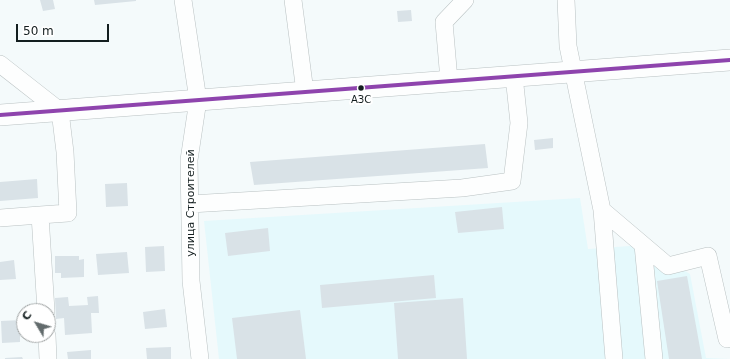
<!DOCTYPE html>
<meta charset="utf-8">
<style>
body{margin:0}
#map{position:relative;width:730px;height:359px;overflow:hidden;background:#f4fafb;font-family:"DejaVu Sans",sans-serif}
canvas{display:block}
.north{position:absolute;left:16px;top:303px;width:40px;height:40px;box-sizing:border-box;background:#fff;border:1px solid #a1a5a5;border-radius:50%;rotate:308deg;font-size:11px;font-weight:700;line-height:16px;text-align:center;color:#131e1f}
.north::after{content:'';display:block;margin:auto;width:14px;height:18px;background:#626b6c;clip-path:polygon(50% 0,100% 100%,50% 72%,0 100%)}
.scale{position:absolute;left:16px;top:24px;width:93px;height:18px;box-sizing:border-box;border:2px solid #131e1f;border-top:0;padding-left:5px;font-size:12px;line-height:14px;white-space:nowrap;color:#131e1f;-webkit-text-stroke:3px #fff;paint-order:stroke}
</style>
<div id="map">
<canvas width="730" height="359"></canvas>
<div class="north">С</div>
<div class="scale">50 m</div>
</div>
<script>
const ctx = document.querySelector('canvas').getContext('2d');
ctx.lineJoin = 'round';
function fillPath(path, color) {
  ctx.fillStyle = color;
  ctx.fill(path, 'evenodd');
}
function trace(path, color, width, dash) {
  ctx.strokeStyle = color;
  ctx.lineWidth = width;
  ctx.lineCap = dash ? 'butt' : 'round';
  ctx.setLineDash(dash || []);
  ctx.stroke(path);
}
function label(font, color, halo, rows, align = 'center') {
  ctx.font = font + ' "DejaVu Sans",sans-serif';
  ctx.lineWidth = 4;
  ctx.setLineDash([]);
  ctx.textBaseline = 'middle';
  ctx.strokeStyle = halo;
  ctx.fillStyle = color;
  for (const [text, x, y, turn = 0] of rows) {
    ctx.save();
    ctx.translate(x, y);
    ctx.rotate((+turn || 0) * Math.PI / 180);
    ctx.textAlign = isNaN(turn) ? turn : align;
    if (halo) ctx.strokeText(text, 0, 0);
    ctx.fillText(text, 0, 0);
    ctx.restore();
  }
}
const built = new Path2D(`
 M580,198L588,249L643,245L690,274L706,358L730,359H219L204,221Z`);
const building = new Path2D(`
 M40,0H53L55,9L43,11Z
 M94,0H136V1L95,5Z
 M411,10L412,21L398,22L397,11Z
 M553,138V148L535,150L534,140Z
 M485,144L488,168L254,185L250,162Z
 M37,179L38,198L0,201V182Z
 M127,183L128,206L106,207L105,184Z
 M502,207L504,229L458,233L455,212Z
 M268,228L270,251L228,256L225,233Z
 M164,246L165,271L146,272L145,247Z
 M127,252L129,273L98,275L96,254Z
 M55,256H79V260L84,259V277L61,278V273H55Z
 M14,260L16,279L0,280V262Z
 M434,275L436,298L322,308L320,285Z
 M687,276L702,359H669L657,281Z
 M98,296L99,313H91L92,333L65,335L64,318L56,319L55,298L68,297L69,306L88,305L87,297Z
 M463,298L467,359H398L394,303Z
 M165,309L167,327L145,329L143,312Z
 M300,310L306,359H237L232,318Z
 M22,320L23,335H20V342L2,343L1,321Z
 M171,347V359H147L146,348Z
 M91,350V359H68L67,352Z
 M22,357L23,359H5V358Z`);
const minor = new Path2D(`
 M183,0L198,100L189,160L191,281L200,359
 M293,0L305,92
 M566,0L568,46L602,210L614,359
 M0,64L60,111L65,152L68,213L40,215
 M449,80L444,22L465,0
 M190,204L462,188L512,181L519,123L514,76
 M602,210L668,266L708,256L727,339
 M0,218L40,215L46,311
 M643,245L654,359
 M47,335L48,359`);
const major = new Path2D(`
 M0,115L730,60`);
const bus1 = new Path2D(`
 M0,115L730,60`);
const markers = [
 [361,88,3.5,"#131e1f"]
];
const busNames = [
 ["АЗС",361,100]
];
const streetNames = [
 ["улица Строителей",191,203,-90]
];
fillPath(built, '#e5f9fc');
fillPath(building, '#d9e2e7');
trace(minor, '#b9c1c2', 18);
trace(major, '#b9c1c2', 22);
trace(minor, '#fdfefe', 17);
trace(major, '#fdfefe', 21);
trace(bus1, '#8e44ad', 4);
for (const [x, y, r, color] of markers) {
  const dot = new Path2D();
  dot.arc(x, y, r, 0, 2 * Math.PI);
  ctx.fillStyle = color;
  ctx.fill(dot);
  trace(dot, '#fff', 1.5);
}
label('10px', '#131e1f', '#fff', busNames);
label('11px', '#131e1f', '#fff', streetNames);
</script>
